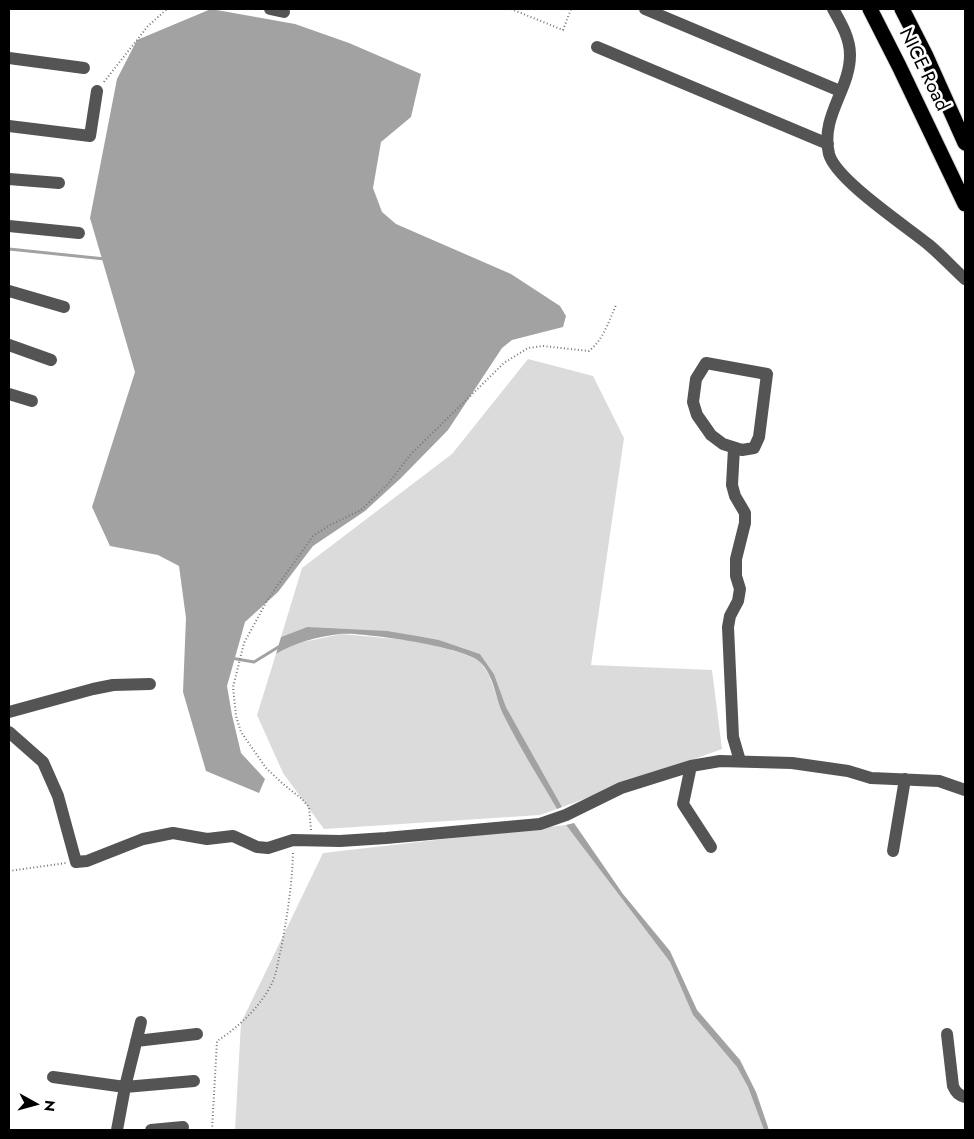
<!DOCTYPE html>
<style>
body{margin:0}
#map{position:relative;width:974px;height:1139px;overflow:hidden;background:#fff;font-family:Jost,sans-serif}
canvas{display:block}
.frame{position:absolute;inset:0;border:10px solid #000;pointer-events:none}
.north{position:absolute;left:10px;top:1079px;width:50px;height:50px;-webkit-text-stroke:4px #fff;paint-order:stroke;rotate:97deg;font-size:14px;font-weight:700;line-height:20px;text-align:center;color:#000}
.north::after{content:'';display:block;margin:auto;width:18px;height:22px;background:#000;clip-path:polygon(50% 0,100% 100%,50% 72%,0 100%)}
</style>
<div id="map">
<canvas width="974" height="1139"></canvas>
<div class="frame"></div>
<div class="north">N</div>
</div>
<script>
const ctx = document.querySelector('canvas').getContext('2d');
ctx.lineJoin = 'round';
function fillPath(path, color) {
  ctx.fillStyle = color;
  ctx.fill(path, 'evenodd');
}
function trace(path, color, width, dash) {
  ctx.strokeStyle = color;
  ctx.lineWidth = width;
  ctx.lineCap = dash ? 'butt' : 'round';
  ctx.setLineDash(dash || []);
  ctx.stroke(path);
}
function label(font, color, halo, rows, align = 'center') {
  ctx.font = font + ' Jost,sans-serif';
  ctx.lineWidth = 5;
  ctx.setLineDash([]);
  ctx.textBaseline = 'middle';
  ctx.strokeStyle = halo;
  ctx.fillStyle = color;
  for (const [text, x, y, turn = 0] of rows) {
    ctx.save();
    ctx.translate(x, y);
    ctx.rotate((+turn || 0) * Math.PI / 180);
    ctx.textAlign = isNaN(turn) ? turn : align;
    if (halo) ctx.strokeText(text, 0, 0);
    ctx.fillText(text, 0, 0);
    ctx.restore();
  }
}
const green = new Path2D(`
 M528,359L593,376L624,438L591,665L712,670L722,749L562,807L506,707L494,674L480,654L439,640L423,637L307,627L281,637L302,568L452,454Z
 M342,634L417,641L462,653L480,661L489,675L502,712L557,809L540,815L324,829L283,773L257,715L276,654L293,644Z
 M566,825L670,962L693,1015L737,1067L748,1087L764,1130H235L241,1023L323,853Z`);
const water = new Path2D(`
 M211,9L295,24L349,43L421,74L411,117L381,142L373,188L382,212L396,224L511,274L560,306L566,316L563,327L512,340L502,348L448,430L401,478L365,511L313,546L278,592L245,622L227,686L232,715L241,753L265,779L259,793L206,771L183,692L186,618L179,566L158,555L110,546L92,507L135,372L90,218L117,79L137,40Z
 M307,627L387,631L423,637L439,640L480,654L494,674L506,707L562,807L557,809C539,778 519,746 503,714C495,697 494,675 480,662C465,647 363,632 340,634C316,637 296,642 276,654L281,637Z
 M574,823L623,894L670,951L697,1010L740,1060L756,1092L769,1130H764L748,1087L737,1067L693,1015L670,962L566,825Z`);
const stream = new Path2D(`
 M9,249L105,259
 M231,658L254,662L280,646`);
const path = new Path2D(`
 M511,9L563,30L571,9
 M104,82L148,26L167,9
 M311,830L309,807L302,799L283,784L266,768L241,732L236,716L233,687L244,643L268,599L313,536L330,525L361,510L388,484L411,454L504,363L528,348L543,346L589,351C603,340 609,321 616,305
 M9,871L66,863
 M212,1130L217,1041C239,1027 261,1006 272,983C277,973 278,960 281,949C287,917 292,886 293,853`);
const minor = new Path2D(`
 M270,9L284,12
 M645,9L840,91
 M833,9C841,23 850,38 850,55C850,90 820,116 829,154C836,180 906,226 929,245C942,256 953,268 965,279
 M597,47L828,144
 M9,58L84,68
 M9,126L90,136L97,91
 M9,179L59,183
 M9,226L79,233
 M9,291L64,307
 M9,345L51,360
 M706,363L767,374L759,437L754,448L742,450L723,444L711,435L697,415L693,402L696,379Z
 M9,394L32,401
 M734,448L732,485L735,496L745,513V523L736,559V576L740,589L738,601L730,616L728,627L733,737L740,761
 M9,712L93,689L113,685L150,684
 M9,732L43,762L58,796L76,862L87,861L143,839L173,833L207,839L233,836L257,847L268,848L293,840L340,841L386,838L540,824L566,815L621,788L691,766L720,761L792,763L848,771L871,778L939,781L965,790
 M691,766L683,804L711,847
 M893,851L905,779
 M947,1034L953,1086C956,1093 959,1095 965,1097
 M136,1041L197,1034
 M53,1077L125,1087L194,1081
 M117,1130L125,1087L141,1022
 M151,1130L183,1127`);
const highway = new Path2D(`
 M870,9L899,66L965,204
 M902,9L926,56L965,143`);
const streetNames = [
 ["NICE Road",923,70,64]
];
fillPath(green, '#dbdbdb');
fillPath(water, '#a2a2a2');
trace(stream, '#a2a2a2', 3);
trace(highway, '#dbdbdb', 17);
trace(path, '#767676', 2, [1, 2.5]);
trace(minor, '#545454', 12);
trace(highway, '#000', 15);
label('19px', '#000', '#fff', streetNames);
</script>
